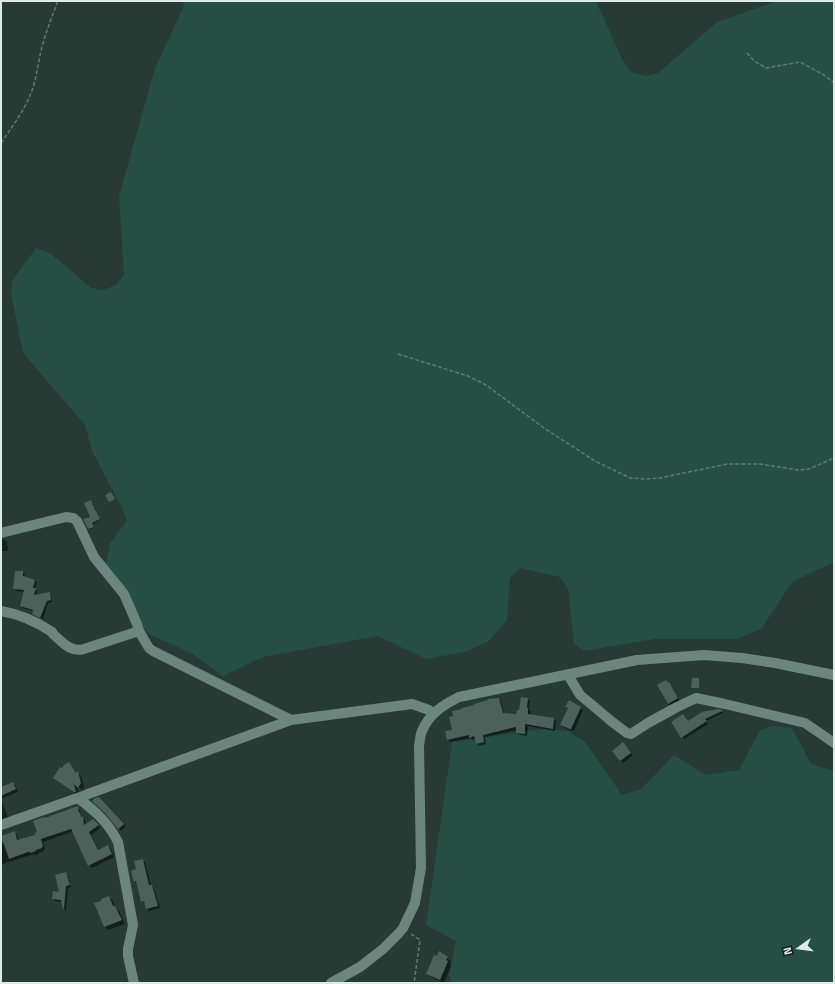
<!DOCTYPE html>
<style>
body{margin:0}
#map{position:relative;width:835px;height:984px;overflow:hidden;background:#273a34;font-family:"Titillium Web",sans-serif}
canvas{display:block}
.frame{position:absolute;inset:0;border:2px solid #dfeae6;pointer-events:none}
.north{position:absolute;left:779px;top:928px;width:40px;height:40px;-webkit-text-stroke:3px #161f1c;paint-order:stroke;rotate:256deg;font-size:11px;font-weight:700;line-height:16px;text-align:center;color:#dfeae6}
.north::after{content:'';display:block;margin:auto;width:14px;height:18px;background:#dfeae6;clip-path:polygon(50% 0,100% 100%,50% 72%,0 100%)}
</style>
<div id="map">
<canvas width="835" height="984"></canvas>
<div class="frame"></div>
<div class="north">N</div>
</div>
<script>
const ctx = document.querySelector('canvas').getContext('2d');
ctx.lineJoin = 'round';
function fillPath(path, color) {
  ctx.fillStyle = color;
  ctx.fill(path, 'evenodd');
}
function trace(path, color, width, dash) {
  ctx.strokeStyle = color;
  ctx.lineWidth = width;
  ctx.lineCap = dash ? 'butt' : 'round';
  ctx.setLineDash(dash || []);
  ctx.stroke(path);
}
const green = new Path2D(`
 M184,1H596L623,61L631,72L646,76L658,73L717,22L777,1H834V562L792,582L762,628L738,639H655L584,651L574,644L568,589L560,577L520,568L510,578L507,620L489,641L465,652L426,659L378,636L263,657L223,676L191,653L151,635L131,618L105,569L110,543L127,521L122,508L92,451L85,425L23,353L11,294L12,281L36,248L50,253L91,288L103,290L116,285L124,275L119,196L155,68L183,8Z
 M772,726L792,728L811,764L834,771V983H451L449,976L456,941L426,925L452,742L541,729L568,731L585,742L622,795L641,789L674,755L706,775L739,770L760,730Z`);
const shadow = new Path2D(`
 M95,512L97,513L100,520L93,524L94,528L90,529L89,528L91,518Z
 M1,540H4L7,542V545L8,546V551H1Z
 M23,572L25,575L24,577L34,580L37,582L35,589L37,591L36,595L49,593L51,595L52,602L48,603L43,619L35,615L34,611L23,608L21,606L25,592L16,591L14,589Z
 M659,686H671L680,701L670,706L668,704Z
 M498,699L501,701L504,714L517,716L527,699L530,701L529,710L531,711L530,716L554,719L556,722L555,731L528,726L527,736L520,735L517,733V730L485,737L486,744L479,746L477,743L476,739L473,740L471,738L450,742L448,740L453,730Z
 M566,707L580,708L583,710L574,731L573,730L572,731L563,727L561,725L568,709Z
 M721,711L723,713L706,721L708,724L684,739L673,722H688Z
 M625,746L633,755L623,763L621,760Z
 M69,763L77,774L78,773L81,776L84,787L82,790L77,785L79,795H78L58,781Z
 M12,783L15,785L18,792L1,799L8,818L1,821V787L2,788Z
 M99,798L126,826L121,831L107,813Z
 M77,807L80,810L81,815L85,820L86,825L93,820L100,828L91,835L99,851L108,846L111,849L114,857L92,868L89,865L74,831L43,842L45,849L44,850V851L38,853L39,854L34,855L33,854L31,855L9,862L1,865V844L5,843L14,832L17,835L19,841L37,835L45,819Z
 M142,860L145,862L151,886L154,888L160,908L149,911L147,908L146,903H145L142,901L137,884L135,882L132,871L138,870Z
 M66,873L68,876L71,887L68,888L66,911L64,909L62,902L56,901L53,899L60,893Z
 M109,897L113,901L115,908L119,911L125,924L108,930L104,926Z
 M447,958L451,962L450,964L451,966L444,983L431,977L427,974Z`);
const building = new Path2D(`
 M111,492L115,499L109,502L105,495Z
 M91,500L95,511H96L100,519L92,523L94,527L88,529L83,519L90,517L84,503Z
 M15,571H23V576L35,580L33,588H36L34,595L50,592L51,600L47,601L40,618L32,614L33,610L20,606L24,590L13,589Z
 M692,678H699V688H691Z
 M666,680L668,683L669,682L678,698L668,704L657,685Z
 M521,697L528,698L527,708H528V714L554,718L553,729L525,724V734L516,733V727L483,735L484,742L476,744L474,736L469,738V735L447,740L445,731L452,730L449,717L453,716L452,711L462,709V708L474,705V704L488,700V699L499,698L503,713L516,714L517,710H519Z
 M569,700L581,707L571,729H570L560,725L568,708L565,707Z
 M718,709L722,710V711L705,719L707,721L681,738L671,722L683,714L688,721L702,712Z
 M623,742L631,753L620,761L612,751Z
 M69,762L76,773L78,771L81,783L78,788L74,784L76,792H74L53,778L60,767L62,768L64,765Z
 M13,782L16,789L1,796V787Z
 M99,797L124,824L118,829L105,813L92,801L95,798Z
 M78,806L79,813L80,812L81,817L83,816L84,825L93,819L99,825L89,832L98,850L108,845L112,854L88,866L71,829L41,839L43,846L42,847V848L36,850V851L30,853V852H28L9,859L1,836L15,831L17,840L35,835V833L37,832L33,821L44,817L45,818Z
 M143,859L149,885H152L158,906L146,909L144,901L141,902L136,881L134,882L131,871L136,869L134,861Z
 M66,872L70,885L66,886L64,909H63L61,900L52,899L53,891L59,892L55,875Z
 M109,896L113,906H115L122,920L104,927L94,903L101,901V899Z
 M439,951L448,957L446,960L448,961L440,980L426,974L434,955L437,956Z`);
const path = new Path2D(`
 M747,53L754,61L766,68L800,62L824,75L834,83
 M1,143C12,127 24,111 31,93C36,81 38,64 41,51C45,34 51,19 57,4V1
 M398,354L468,376L486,385L544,428L595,461L630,478L645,479L660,478L727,464H760L798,470L809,469L834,458
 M411,934L420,940L414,983`);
const minor = new Path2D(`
 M1,533L66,517L73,518L77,521L94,557L124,594L137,624L139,631L149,648L153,651L291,720
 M1,611C19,614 37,622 52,632L53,634C62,642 71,653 84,649L139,631
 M568,675L580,695L591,704L611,721L627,733L631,734L648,723L677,707L696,698L725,704L805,723L834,743
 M78,798C95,811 108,822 118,842L133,925L128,949V956L134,983
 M1,825L86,795L88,794L291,720L412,704L429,710L432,714
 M331,983L360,967L383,949L399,933L403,928L415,903L421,868L419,746C420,741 420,735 422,731C429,714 443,705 459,697L637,660L704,655L742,658L775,663L834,675`);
fillPath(green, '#254f43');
fillPath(shadow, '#0007');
fillPath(building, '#4c615a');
trace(path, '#657570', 1.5, [4, 2]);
trace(minor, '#6c867d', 10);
</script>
